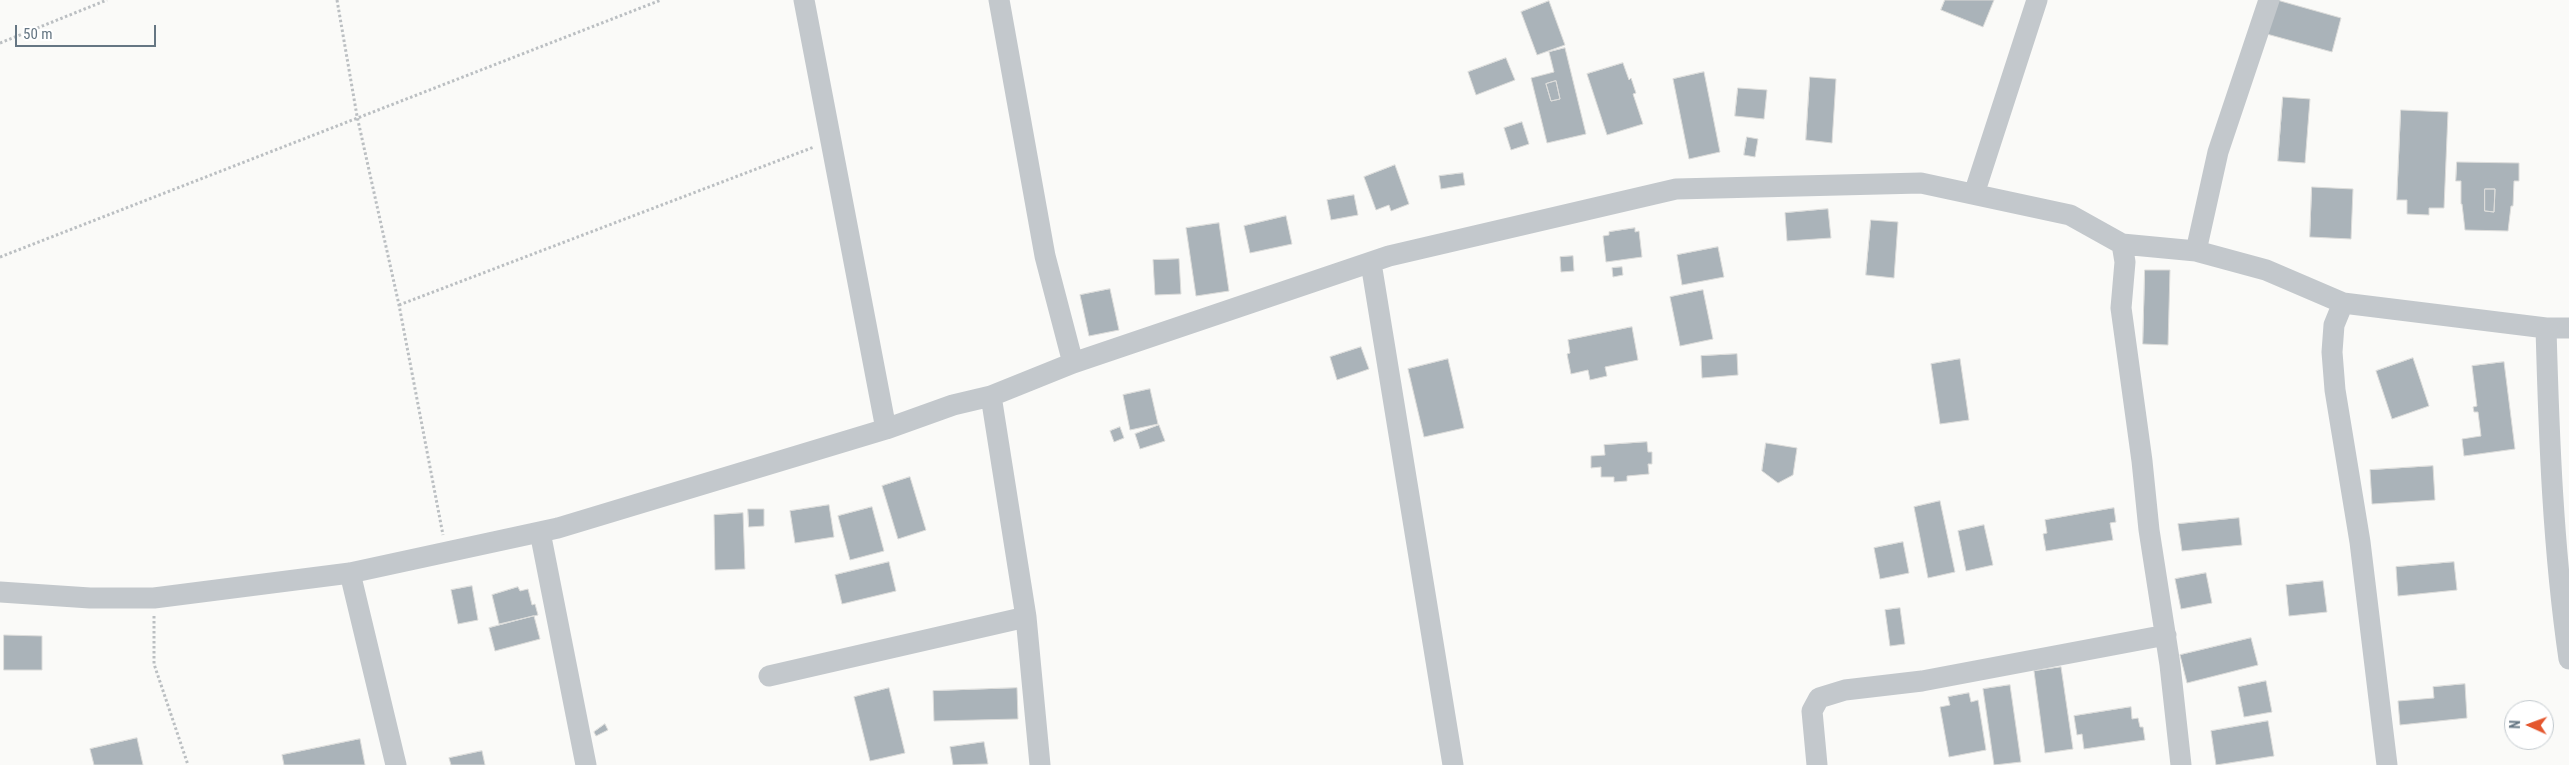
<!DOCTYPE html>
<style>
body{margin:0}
#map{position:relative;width:2569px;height:765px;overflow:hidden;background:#fafaf8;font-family:"Roboto Condensed",sans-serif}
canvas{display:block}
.north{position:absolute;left:2504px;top:700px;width:50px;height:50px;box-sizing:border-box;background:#fff;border:1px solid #c1c8cd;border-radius:50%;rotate:272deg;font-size:14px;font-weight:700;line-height:20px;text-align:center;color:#657683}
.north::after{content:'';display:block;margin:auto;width:18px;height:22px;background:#e4572e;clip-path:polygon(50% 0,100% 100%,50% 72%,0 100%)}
.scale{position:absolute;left:15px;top:25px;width:141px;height:22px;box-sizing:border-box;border:2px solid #657683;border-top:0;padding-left:6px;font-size:15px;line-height:18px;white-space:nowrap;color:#657683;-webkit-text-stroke:4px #fff;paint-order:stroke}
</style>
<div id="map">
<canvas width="2569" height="765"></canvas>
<div class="north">N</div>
<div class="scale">50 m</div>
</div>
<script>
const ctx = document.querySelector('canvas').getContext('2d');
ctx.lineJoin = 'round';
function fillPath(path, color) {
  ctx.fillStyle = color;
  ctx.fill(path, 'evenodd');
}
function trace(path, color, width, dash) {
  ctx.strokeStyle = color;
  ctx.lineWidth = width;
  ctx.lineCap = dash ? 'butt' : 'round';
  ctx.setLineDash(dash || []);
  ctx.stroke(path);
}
const building = new Path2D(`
 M1945,0H1994L1983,27L1941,10Z
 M2277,0L2341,18L2332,52L2263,33Z
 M1549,1L1565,45L1537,55L1521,12Z
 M1565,48L1586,134L1547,143L1531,78L1554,72L1549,52ZM1556,81L1560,99L1551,101L1546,84Z
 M1506,58L1515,80L1476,95L1468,72Z
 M1623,63L1629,80L1631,78L1636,93L1633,94L1643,124L1607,135L1587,74Z
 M1704,72L1720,152L1689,159L1673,79Z
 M1810,77L1836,79L1832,143L1806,140Z
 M1556,81L1560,99L1551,101L1546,84Z
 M1738,88L1767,90L1764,119L1735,116Z
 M2283,97L2310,99L2305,163L2278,161Z
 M2401,110L2448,112L2444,208H2429V215L2407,214V200H2397Z
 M1522,122L1529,144L1511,150L1504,128Z
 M1747,137L1758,139L1755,157L1744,155Z
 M2457,162L2519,163V181H2514L2513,206H2511L2508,231L2465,230L2462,204H2461V181H2456ZM2485,189H2495L2494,212L2485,211Z
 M1395,165L1409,204L1391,211L1389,205L1376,210L1364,177Z
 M1463,173L1465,185L1441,189L1439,176Z
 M2312,187L2353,189L2351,239L2310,237Z
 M2485,189H2495L2494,212L2485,211Z
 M1354,195L1358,215L1331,220L1327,200Z
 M1828,209L1831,238L1787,241L1785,213Z
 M1286,216L1292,244L1250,253L1244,226Z
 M1871,220L1898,222L1894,278L1866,275Z
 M1219,223L1229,291L1196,296L1186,228Z
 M1635,228V232L1639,231L1642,257L1606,262L1603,236L1609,235V232Z
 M1718,247L1724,277L1682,285L1677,255Z
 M1573,256L1574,271L1561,272L1560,257Z
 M1179,259L1181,294L1155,295L1153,260Z
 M1622,267L1623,275L1613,277L1612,268Z
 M2145,270H2170L2168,345L2143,344Z
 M1110,289L1119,330L1089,336L1080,295Z
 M1703,290L1713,339L1680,346L1670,297Z
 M1632,327L1638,360L1605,367L1607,376L1590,380L1588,370L1571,374L1567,354L1570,353L1568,340Z
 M1361,347L1369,369L1337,380L1330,357Z
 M1737,354L1738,375L1702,378L1701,356Z
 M2413,358L2429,406L2392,419L2376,371Z
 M1448,359L1464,428L1424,437L1408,369Z
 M1960,359L1969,420L1940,424L1931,364Z
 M2504,362L2515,449L2464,456L2462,439L2481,436L2478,412H2474L2473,407L2477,406L2472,366Z
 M1150,389L1158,424L1130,430L1123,395Z
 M1159,425L1165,441L1140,449L1135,434Z
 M1120,427L1124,438L1114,442L1110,431Z
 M1647,442L1648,452H1652V464H1648L1649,474L1627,476V481L1614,482V477H1601V467L1591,468V456L1605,455L1604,445Z
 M1766,443L1797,448L1793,475L1778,483L1762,471Z
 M2433,466L2435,500L2372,504L2370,470Z
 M910,477L926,530L898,539L882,486Z
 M1940,501L1955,572L1928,578L1914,507Z
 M829,505L834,537L795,543L790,511Z
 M872,507L884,551L850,560L838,516Z
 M2114,508L2116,522L2110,523L2113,540L2046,551L2043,534L2047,533L2045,520Z
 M748,509H764V526L749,527Z
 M743,513L745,569L715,570L714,515Z
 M2239,518L2242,545L2182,551L2178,524Z
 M1984,525L1993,565L1966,571L1958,531Z
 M1903,542L1909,573L1880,579L1874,548Z
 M889,562L896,591L842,604L835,575Z
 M2454,562L2457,590L2398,596L2396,567Z
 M2206,573L2212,603L2181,609L2175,579Z
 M2323,581L2327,612L2289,616L2286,585Z
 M472,586L478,620L458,624L451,590Z
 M518,587L520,591L528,589L532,605L535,604L538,615L499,624L492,595Z
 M1900,608L1905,644L1890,646L1885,610Z
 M534,616L540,639L495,651L489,628Z
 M4,635L42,636V670H4Z
 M2251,638L2258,665L2187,683L2180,655Z
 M2061,667L2073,749L2045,753L2034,671Z
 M2266,681L2272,712L2244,717L2238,687Z
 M2465,684L2467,718L2400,725L2398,701L2434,698L2433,687Z
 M2010,685L2021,762L1994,765L1983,689Z
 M889,688L905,753L870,761L854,697Z
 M1017,688L1018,719L934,721L933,691Z
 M1969,693L1971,702L1978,700L1986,750L1949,757L1940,707L1950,705L1948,697Z
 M2131,707L2132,719L2138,718L2140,727H2143L2145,740L2084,749L2082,734L2077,735L2074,716Z
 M2268,721L2274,756L2216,765L2211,731Z
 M605,724L608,730L596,736L594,732Z
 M137,738L143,765H94L90,749Z
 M360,739L365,765H284L282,755Z
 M984,742L988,764L953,765L950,747Z
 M482,751L485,765H451L449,758Z`);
const path = new Path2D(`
 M337,0L357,116L399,305L443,535
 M0,43L107,0
 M0,257L661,0
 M399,305L814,147
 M154,616V664L188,765`);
const street = new Path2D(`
 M804,0L886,429
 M999,0L1045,256L1073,363
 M1974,194L2037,0
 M2122,244L2125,262L2121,308L2142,461L2149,530L2170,665L2181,765
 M2196,251L2218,152L2269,0
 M1371,263L1453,765
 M2343,303L2334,325L2332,352L2335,390L2360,542L2387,765
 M2546,328C2549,438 2553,549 2569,659
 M991,396L1026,617L1040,765
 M540,532L586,765
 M350,573L396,765
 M0,592L90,598H154L350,573L558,528L886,429L953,405L991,396L1073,363L1389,256L1676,189L1921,183L2070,215L2122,244L2196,251L2266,270L2343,303L2546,328H2569
 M769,676L1026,617
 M1817,765L1812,711L1819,698L1845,690L1922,681L2166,635`);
fillPath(building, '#aab3b9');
trace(building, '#dcdcda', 1);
trace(path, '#bbbfc2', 3, [2.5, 2.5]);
trace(street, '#c3c8cc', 21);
</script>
